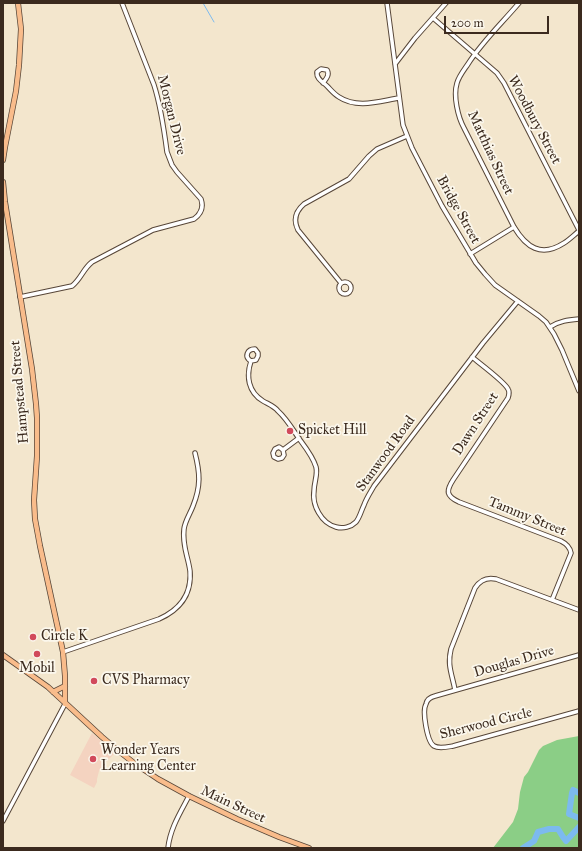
<!DOCTYPE html>
<style>
body{margin:0}
#map{position:relative;width:582px;height:851px;overflow:hidden;background:#f3e6cd;font-family:"IM FELL Great Primer",serif}
canvas{display:block}
.frame{position:absolute;inset:0;border:4px solid #3b2a1e;pointer-events:none}
.scale{position:absolute;left:444px;top:16px;width:105px;height:18px;box-sizing:border-box;border:2px solid #3b2a1e;border-top:0;padding-left:5px;font-size:12px;line-height:14px;white-space:nowrap;color:#3b2a1e;-webkit-text-stroke:3px #fbf7ec;paint-order:stroke}
</style>
<div id="map">
<canvas width="582" height="851"></canvas>
<div class="frame"></div>
<div class="scale">200 m</div>
</div>
<script>
const ctx = document.querySelector('canvas').getContext('2d');
ctx.lineJoin = 'round';
function fillPath(path, color) {
  ctx.fillStyle = color;
  ctx.fill(path, 'evenodd');
}
function trace(path, color, width, dash) {
  ctx.strokeStyle = color;
  ctx.lineWidth = width;
  ctx.lineCap = dash ? 'butt' : 'round';
  ctx.setLineDash(dash || []);
  ctx.stroke(path);
}
function label(font, color, halo, rows, align = 'center') {
  ctx.font = font + ' "IM FELL Great Primer",serif';
  ctx.lineWidth = 3.5;
  ctx.setLineDash([]);
  ctx.textBaseline = 'middle';
  ctx.strokeStyle = halo;
  ctx.fillStyle = color;
  for (const [text, x, y, turn = 0] of rows) {
    ctx.save();
    ctx.translate(x, y);
    ctx.rotate((+turn || 0) * Math.PI / 180);
    ctx.textAlign = isNaN(turn) ? turn : align;
    if (halo) ctx.strokeText(text, 0, 0);
    ctx.fillText(text, 0, 0);
    ctx.restore();
  }
}
const built = new Path2D(`
 M92,733L115,753L103,765L99,771L97,779V782L94,788L70,775Z`);
const green = new Path2D(`
 M579,736V848H493L513,822L518,809L520,792L524,777L528,772L539,750L543,746L557,740Z`);
const stream = new Path2D(`
 M203,3L214,22`);
const river = new Path2D(`
 M579,793L573,790L572,793L569,814L579,818
 M523,848L534,841L538,832L549,829H558L563,837L566,841L579,827`);
const minor = new Path2D(`
 M387,3L403,125L412,148L442,206L476,263L485,274L495,285L539,316L546,322L554,334L562,350L579,391
 M519,3C502,23 482,42 468,64C464,70 459,76 457,83C453,96 458,117 464,128L514,227C526,247 541,258 564,243C569,240 574,235 579,231
 M433,18L497,73L504,83L579,230
 M395,64L415,38L446,3
 M323,83C326,79 330,75 327,70L321,69L317,72C316,79 323,82 327,86C331,90 334,94 339,97C357,109 380,101 399,98
 M470,254L514,227
 M339 288a6 6 0 1 1 12 0a6 6 0 1 1-12 0Z
 M341,283L298,230C293,220 296,211 304,204L349,179L369,156L377,149L407,136
 M20,297L72,286C81,279 83,269 92,262L153,230L194,219C201,214 204,208 201,199L177,172L172,165L167,152C164,129 161,107 154,85L122,3
 M550,327C559,321 568,320 579,319
 M472,357C479,363 505,382 508,389C510,392 509,395 508,398L453,480C446,491 446,496 459,502L561,541C567,544 570,547 571,553L552,600
 M251,361L256,360L258,356V353L255,349C247,349 244,357 251,361C246,376 248,392 263,401C268,404 274,406 278,411C287,419 293,430 300,440C306,448 313,457 316,467C318,475 314,482 314,491C312,505 321,523 336,527C343,529 351,527 356,522C360,517 361,511 364,505C366,499 370,493 374,486L483,343L518,301
 M283,450L279,447L275,449L273,453L274,457L278,459L282,458L284,455L283,450L299,438
 M63,652L159,619C179,610 192,595 190,571C188,556 182,546 184,529C185,521 190,514 193,506C201,486 200,473 195,453
 M579,655L435,696C431,697 427,699 426,704C422,711 427,742 434,746C439,749 447,747 453,746L579,711
 M455,690C452,674 447,665 451,649L475,588C480,580 487,577 496,579L579,610
 M3,821L65,704
 M168,848C170,829 180,813 189,796`);
const major = new Path2D(`
 M3,160L5,147L16,91L19,65L21,29L18,3
 M3,182L5,202L32,369L36,404L37,418V456L34,500L35,519L40,546L63,652L65,676V704
 M3,655L48,687L102,737L115,748L134,763L158,779L189,796L237,819L279,837L309,848
 M53,692L65,686`);
const markers = [
 [290,431,4,"#d1495b"],
 [33,637,4,"#d1495b"],
 [37,654,4,"#d1495b"],
 [94,681,4,"#d1495b"],
 [93,759,4,"#d1495b"]
];
const streetNames = [
 ["Morgan Drive",171,115,76],
 ["Woodbury Street",534,120,62],
 ["Matthias Street",490,153,65],
 ["Bridge Street",458,210,61],
 ["Hampstead Street",20,392,-95],
 ["Dawn Street",476,424,-57],
 ["Stanwood Road",386,454,-54],
 ["Tammy Street",527,517,22],
 ["Douglas Drive",514,662,-16],
 ["Sherwood Circle",486,724,-14],
 ["Main Street",233,805,25]
];
const poiNames = [
 ["Spicket Hill",298,431],
 ["Circle K",41,637],
 ["Mobil",37,669,"center"],
 ["CVS Pharmacy",102,681],
 ["Wonder Years",101,751],
 ["Learning Center",101,767]
];
fillPath(built, '#f4d3c0');
fillPath(green, '#8bce86');
trace(stream, '#7cbaef', 1);
trace(river, '#7cbaef', 6);
trace(minor, '#574638', 5.5);
trace(major, '#574638', 6);
trace(minor, '#fff', 3.5);
trace(major, '#f9bc8b', 4.5);
for (const [x, y, r, color] of markers) {
  const dot = new Path2D();
  dot.arc(x, y, r, 0, 2 * Math.PI);
  ctx.fillStyle = color;
  ctx.fill(dot);
  trace(dot, '#fbf7ec', 1.5);
}
label('14px', '#3b2a1e', '#fbf7ec', streetNames);
label('14px', '#3b2a1e', '#fbf7ec', poiNames, 'left');
</script>
